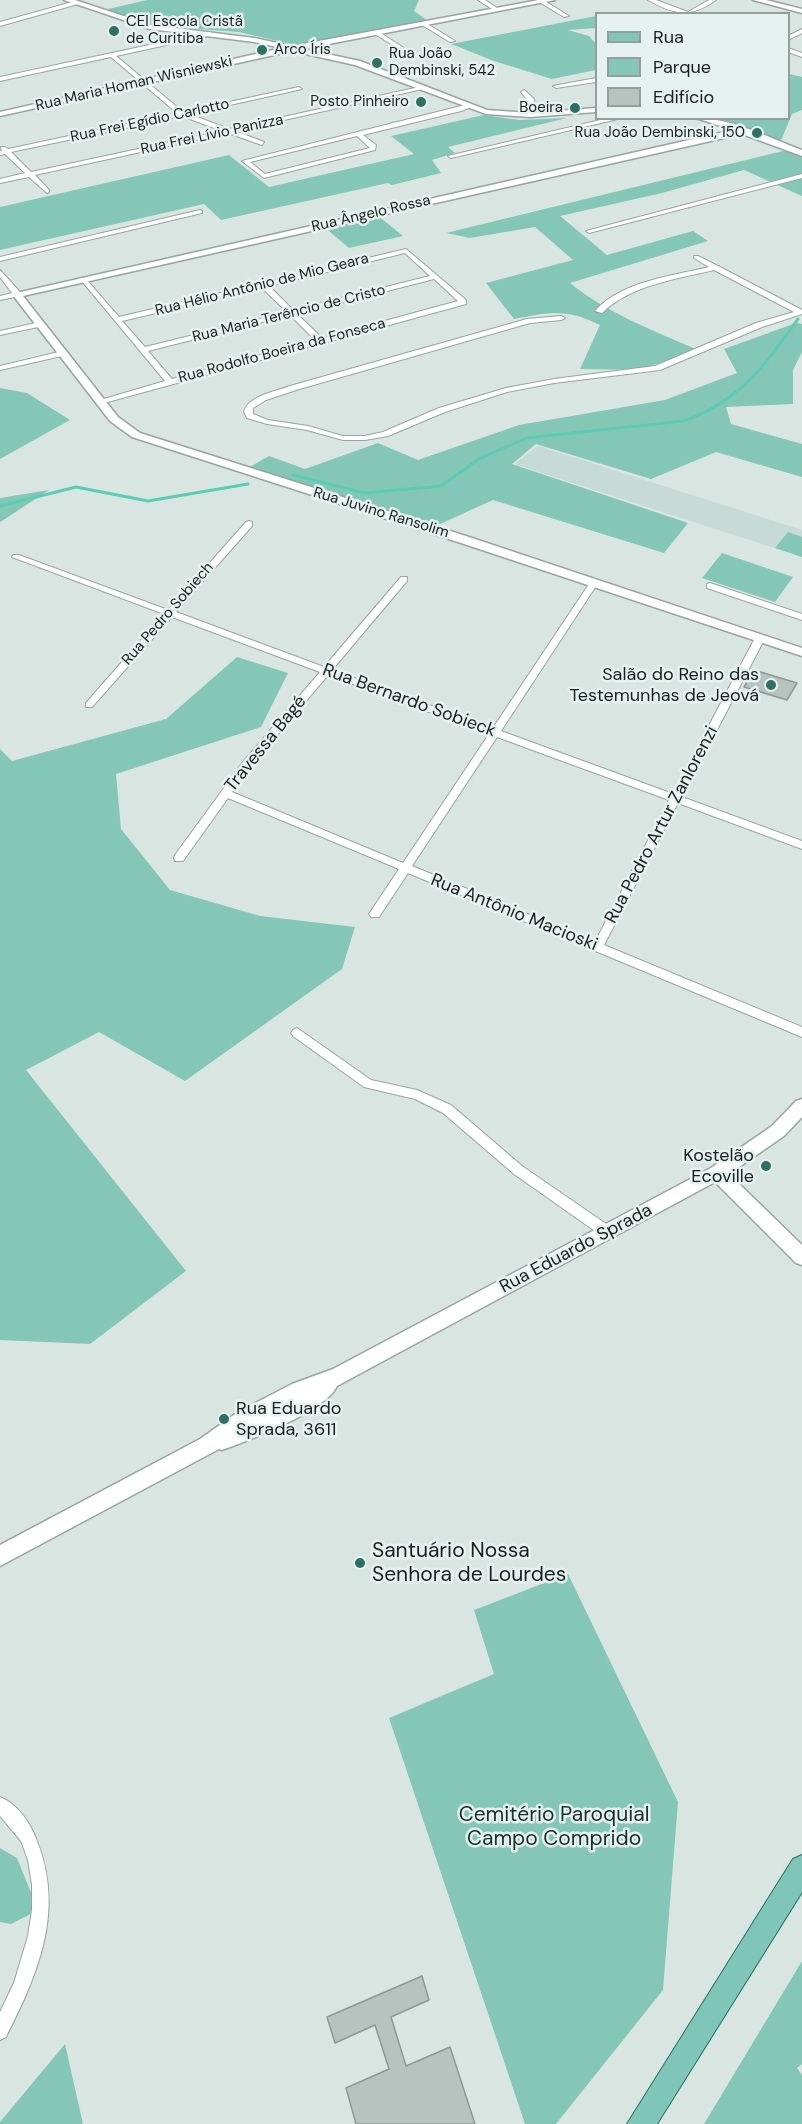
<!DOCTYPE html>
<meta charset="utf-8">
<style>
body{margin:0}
#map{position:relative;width:802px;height:2124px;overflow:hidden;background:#d9e5e1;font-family:"DM Sans",sans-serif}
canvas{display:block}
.legend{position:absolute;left:595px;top:12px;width:195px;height:108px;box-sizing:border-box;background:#e6f2ef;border:2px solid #949e9b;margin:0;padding:8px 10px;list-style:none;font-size:18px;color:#1a1f1e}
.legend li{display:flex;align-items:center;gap:12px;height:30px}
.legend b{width:30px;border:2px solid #949e9b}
</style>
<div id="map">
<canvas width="802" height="2124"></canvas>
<ul class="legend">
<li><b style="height:8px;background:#7fc6b9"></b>Rua</li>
<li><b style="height:16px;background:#85c7b7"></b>Parque</li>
<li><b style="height:16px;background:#b7c3bf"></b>Edifício</li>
</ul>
</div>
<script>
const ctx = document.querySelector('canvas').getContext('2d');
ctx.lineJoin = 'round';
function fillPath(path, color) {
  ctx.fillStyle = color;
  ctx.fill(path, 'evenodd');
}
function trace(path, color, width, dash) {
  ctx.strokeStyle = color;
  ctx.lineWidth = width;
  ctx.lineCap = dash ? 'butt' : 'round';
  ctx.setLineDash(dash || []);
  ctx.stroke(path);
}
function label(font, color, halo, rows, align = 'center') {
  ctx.font = font + ' "DM Sans",sans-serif';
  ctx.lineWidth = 5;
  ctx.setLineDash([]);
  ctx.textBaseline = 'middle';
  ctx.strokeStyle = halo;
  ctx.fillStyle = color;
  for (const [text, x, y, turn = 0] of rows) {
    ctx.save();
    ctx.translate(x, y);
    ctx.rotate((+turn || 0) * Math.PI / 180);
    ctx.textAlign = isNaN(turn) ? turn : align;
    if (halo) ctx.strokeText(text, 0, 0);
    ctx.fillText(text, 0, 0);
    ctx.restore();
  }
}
const built = new Path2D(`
 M538,446L802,530V557L514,464Z`);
const green = new Path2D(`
 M147,0H419L414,11L428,21L295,45L239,32L160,26L104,10Z
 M596,16V28L568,30L589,36L596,44V70L552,79L494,61L451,44Z
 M789,74L802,77V110L792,114L780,143L709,119L788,118Z
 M484,115L519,120L567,118L448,147L455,153L432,160L441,173L392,185L388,183L221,220L204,204L0,250V207L229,155L269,187L414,154L391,136Z
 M783,151L802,155V196L744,170L662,193L560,216L607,255L693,231L708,241L570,283C607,313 654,331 698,350L638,370L580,369L600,325C566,308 550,312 514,319L486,283L573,260L535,227L470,238L446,233Z
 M377,215L403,236L349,248L324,227Z
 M796,323L802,324V352L793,370V404L726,407L731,424L802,444V477L716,452L651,479L536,444L512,464L688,523L664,553L493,500L438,525L248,468L269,456L305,469L378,443L418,460L519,425L665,400L737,373L724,349Z
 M0,388L27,393L70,420L0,459Z
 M49,490L2,521L0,522V498Z
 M788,532L802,537V557L775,548Z
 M722,553L793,577L775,602L702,578Z
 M237,657L288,673L261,727L116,774L121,829L170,890L260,916L355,927L342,969L185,1081L99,1032L26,1070L186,1271L90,1344L0,1340V749L12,761L166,719Z
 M568,1574L678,1802L663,1990L556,2124H525L389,1718L494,1674L474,1610Z
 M0,1848L17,1858L34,1900L33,1913L11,1924L0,1922Z
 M802,1961V2064L797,2068L802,2075V2124H704Z
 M65,2044L83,2124H0V2122Z`);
const stream = new Path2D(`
 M293,475L364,493L441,486L479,459L526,438L684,421C740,401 764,366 798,319
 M0,506L76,487L148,501L248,484`);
const building = new Path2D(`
 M754,670L797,683L787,700L744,687Z
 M422,1976L429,2000L391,2017L406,2066L450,2047L475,2124H356L346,2088L389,2069L375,2025L335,2043L327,2017Z`);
const street = new Path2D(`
 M478,0H485L500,10L495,11Z
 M536,0H543L569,16L564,17Z
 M648,0H656L688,12L709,0H716C691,18 674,15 648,0Z
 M76,1L78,4L0,26V22Z
 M422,23H426L455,41L450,42L422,25Z
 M802,29V33L788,40V36Z
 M210,32L212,35L116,56L183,112L299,87L302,89L189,114L229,129L424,86L427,88L235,131L264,142L262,145L228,133L35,175L49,190V192L47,193L29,177L0,183V179L25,173L5,154L0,155V151H2L1,147H5L8,149L177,113L111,57L0,81V77ZM182,116L222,131L31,172L11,152Z
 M375,32H379L407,50L402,51L375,34Z
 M788,48L802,53V57L788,52Z
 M596,78V82L556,88L553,86Z
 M524,90L534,99L535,108L532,116L527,115L529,102L521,92Z
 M469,104L471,107L461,111L363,135L376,145L375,150L264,178L242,161ZM357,136L370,148L265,174L250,162Z
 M609,118H622L451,158L448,156Z
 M802,174V178L589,233L586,231Z
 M200,210L202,211V213L0,261V257Z
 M406,249L466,300V304L104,403L97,401L165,381L81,280V278H85L119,317ZM405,253L430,276L293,310L269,286ZM434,279L458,301L322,338L297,314ZM262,288L287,312L145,347L122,321ZM290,315L315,340L172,379L148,351Z
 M694,256H698L718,266L802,310V314L762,327L660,370L554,383L507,392L445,412L388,436L365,440H343L307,430L267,424L247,418L244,412C247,396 277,391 290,386L527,319L561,316L565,318L561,320L530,323L296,390L266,400L253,408V414L268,420L308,426L343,436H365L383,432L439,408L506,388L554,379L655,366L756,323L794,312L714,270C677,279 630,285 602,313L595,311C622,281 672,276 709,267L694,258Z
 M0,270L20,292V296L0,300V296L12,293L0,277Z
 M40,322H43V326L0,335V331Z
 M63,351H66V355L0,370V366Z
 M249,521L252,522V526L176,612L324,667L401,577H407V581L332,670L493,728L591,581H597L598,583L501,731L673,794L755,638L760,635L763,636L765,638L682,797L802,841V849L678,803L604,945L802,1027V1037L408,873L379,917H371L369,914L399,869L228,798L183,861H175L174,858L175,855L243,762L320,672L172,617L92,707H86V703L164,614L12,557L13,555H19L168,610L246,522ZM328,675L489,734L403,863L232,792L251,766ZM497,737L669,800L595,942L412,866Z
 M710,583L802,614V620L707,588V584Z
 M297,1028L371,1080L417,1090L451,1105L522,1166L612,1228L614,1232L612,1236L607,1238L602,1236L514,1174L443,1113L415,1099L364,1087L293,1036L291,1033L293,1030Z
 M0,1797C18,1804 31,1824 37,1841C65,1911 38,1974 6,2037L0,2040V2012L14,1983L28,1936L32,1910V1885L28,1860L21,1841L0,1816Z`);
const secondary = new Path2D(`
 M64,0H75L151,25L254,38L292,46L539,0H555L303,49L360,61L487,110L530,113L596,108V112L530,117L486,114L355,65L292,51L0,116V112L282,48L254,42L150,29Z
 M753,0H766L802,9V13Z
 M696,118C732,118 769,138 802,150V156L742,134L23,296L118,417L140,433L466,536L802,648V656L458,542L132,437L110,421L12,294L733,130Z
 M802,1099V1117L784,1136L729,1174L802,1245V1265L796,1263L715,1182L337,1386C326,1411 248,1441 222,1450L219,1449L0,1566V1545L200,1439L238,1412L292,1384L333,1369L711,1168L772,1126L796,1101Z`);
const primary = new Path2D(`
 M802,1855V1892L657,2124H627L793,1859Z`);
const markers = [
 [114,31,6,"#2e7163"],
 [262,50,6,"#2e7163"],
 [377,63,6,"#2e7163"],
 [421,102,6,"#2e7163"],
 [575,108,6,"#2e7163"],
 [757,133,6,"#2e7163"],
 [771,685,6,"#2e7163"],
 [766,1166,6,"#2e7163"],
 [224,1419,6,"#2e7163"],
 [360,1563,6,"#2e7163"]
];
const farPoinames = [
 ["CEI Escola Cristã",126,22],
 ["de Curitiba",126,39],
 ["Arco Íris",274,50],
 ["Rua João",389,54],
 ["Dembinski, 542",389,71],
 ["Posto Pinheiro",409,102,"right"],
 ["Boeira",563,108,"right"],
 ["Rua João Dembinski, 150",745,133,"right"]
];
const farStreetnames = [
 ["Rua Maria Homan Wisniewski",134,84,-13],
 ["Rua Frei Egídio Carlotto",150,121,-12],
 ["Rua Frei Lívio Panizza",212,135,-12],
 ["Rua Ângelo Rossa",371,214,-13],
 ["Rua Hélio Antônio de Mio Geara",262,285,-14],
 ["Rua Maria Terêncio de Cristo",289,314,-14],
 ["Rua Rodolfo Boeira da Fonseca",282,351,-15],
 ["Rua Juvino Ransolim",381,513,17],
 ["Rua Pedro Sobiech",168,614,-49]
];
const poiNames = [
 ["Salão do Reino das",759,675],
 ["Testemunhas de Jeová",759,696],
 ["Kostelão",754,1156],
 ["Ecoville",754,1177],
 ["Rua Eduardo",236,1409,"left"],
 ["Sprada, 3611",236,1430,"left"]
];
const streetNames = [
 ["Rua Bernardo Sobieck",409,701,20],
 ["Travessa Bagé",266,744,-51],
 ["Rua Pedro Artur Zanlorenzi",662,825,-62],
 ["Rua Antônio Macioski",514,913,22],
 ["Rua Eduardo Sprada",576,1249,-28]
];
const nearPoinames = [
 ["Santuário Nossa",372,1551],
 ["Senhora de Lourdes",372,1575]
];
const nearParknames = [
 ["Cemitério Paroquial",554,1815],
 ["Campo Comprido",554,1839]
];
fillPath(built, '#c6dbd5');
fillPath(green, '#85c7b7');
trace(stream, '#5ccdb5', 3);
fillPath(building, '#b7c3bf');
trace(building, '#8e9996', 1.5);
trace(street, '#98a4a1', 2);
trace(secondary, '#98a4a1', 3);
trace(primary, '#247364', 2);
fillPath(street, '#fff');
fillPath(secondary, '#fff');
fillPath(primary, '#7fc6b9');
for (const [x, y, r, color] of markers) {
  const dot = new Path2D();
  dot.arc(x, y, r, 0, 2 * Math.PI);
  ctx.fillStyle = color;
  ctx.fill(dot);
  trace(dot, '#e6f2ef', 2);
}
label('15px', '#1a1f1e', '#e6f2ef', farPoinames, 'left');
label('15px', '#1a1f1e', '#e6f2ef', farStreetnames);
label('18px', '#1a1f1e', '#e6f2ef', poiNames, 'right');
label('18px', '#1a1f1e', '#e6f2ef', streetNames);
label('21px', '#1a1f1e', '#e6f2ef', nearPoinames, 'left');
label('21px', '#1a2e29', '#e6f2ef', nearParknames);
</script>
